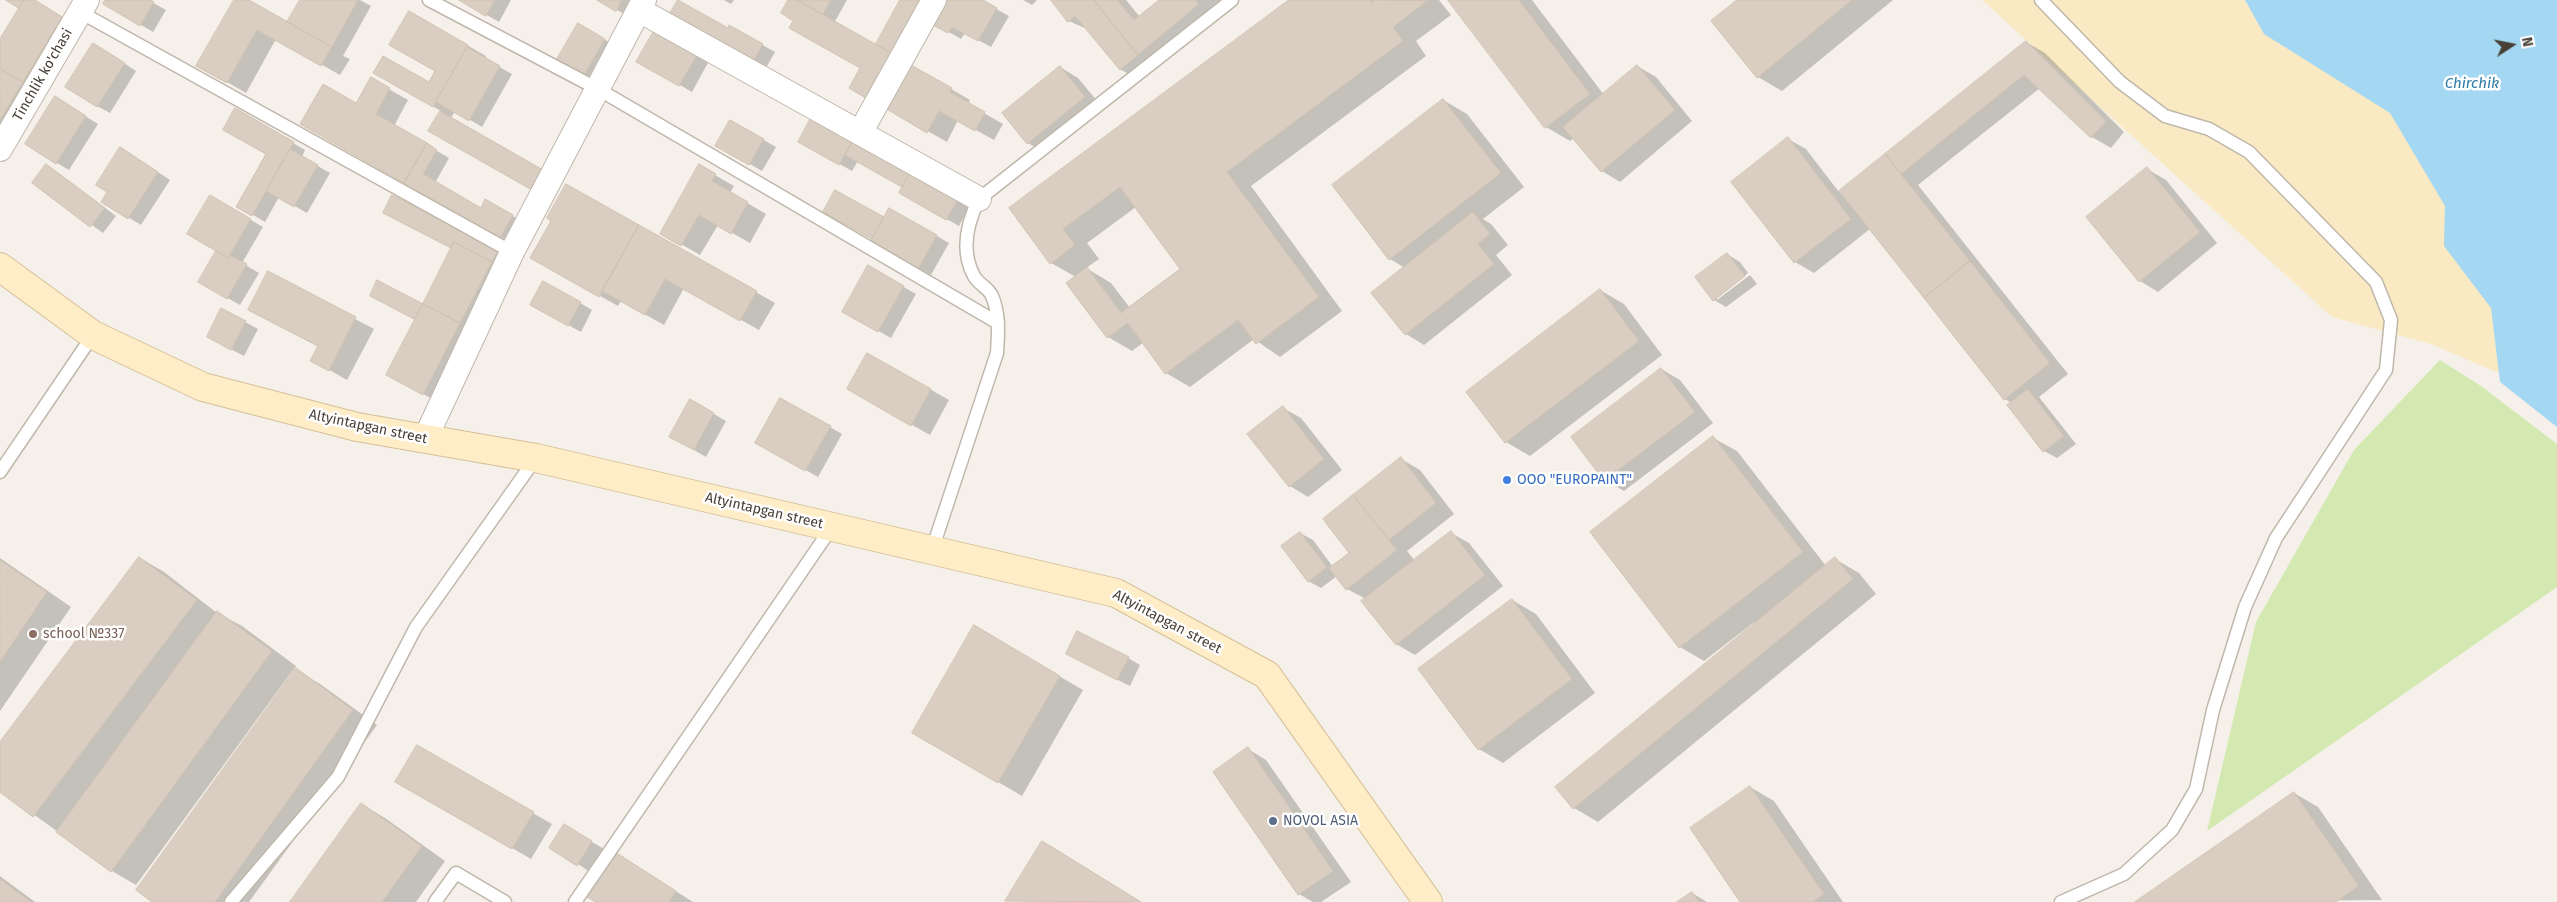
<!DOCTYPE html>
<meta charset="utf-8">
<style>
body{margin:0}
#map{position:relative;width:2557px;height:902px;overflow:hidden;background:#f5f0e9;font-family:"Fira Sans",sans-serif}
canvas{display:block}
.north{position:absolute;left:2487px;top:20px;width:50px;height:50px;-webkit-text-stroke:4px #fff;paint-order:stroke;rotate:79deg;font-size:14px;font-weight:700;line-height:20px;text-align:center;color:#484037}
.north::after{content:'';display:block;margin:auto;width:18px;height:22px;background:#484037;clip-path:polygon(50% 0,100% 100%,50% 72%,0 100%)}
</style>
<div id="map">
<canvas width="2557" height="902"></canvas>
<div class="north">N</div>
</div>
<script>
const ctx = document.querySelector('canvas').getContext('2d');
ctx.lineJoin = 'round';
function fillPath(path, color) {
  ctx.fillStyle = color;
  ctx.fill(path, 'evenodd');
}
function trace(path, color, width, dash) {
  ctx.strokeStyle = color;
  ctx.lineWidth = width;
  ctx.lineCap = dash ? 'butt' : 'round';
  ctx.setLineDash(dash || []);
  ctx.stroke(path);
}
function label(font, color, halo, rows, align = 'center') {
  ctx.font = font + ' "Fira Sans",sans-serif';
  ctx.lineWidth = 5;
  ctx.setLineDash([]);
  ctx.textBaseline = 'middle';
  ctx.strokeStyle = halo;
  ctx.fillStyle = color;
  for (const [text, x, y, turn = 0] of rows) {
    ctx.save();
    ctx.translate(x, y);
    ctx.rotate((+turn || 0) * Math.PI / 180);
    ctx.textAlign = isNaN(turn) ? turn : align;
    if (halo) ctx.strokeText(text, 0, 0);
    ctx.fillText(text, 0, 0);
    ctx.restore();
  }
}
const green = new Path2D(`
 M2440,360L2481,386L2557,444V587L2207,831L2256,622L2354,450Z`);
const sand = new Path2D(`
 M1982,0H2557V398L2431,344L2332,317Z`);
const water = new Path2D(`
 M2245,0H2557V427L2500,382L2491,308L2444,246L2445,206L2390,113L2264,34Z`);
const shadow = new Path2D(`
 M9,0H33L80,28L10,131L21,139L4,162L0,160V42L21,7Z
 M106,0H148L166,10L153,32L104,3Z
 M235,0H246L318,38L301,0H360L371,6L343,56L350,59L340,75L276,39L246,93L198,65Z
 M461,0H511L499,22Z
 M599,0H637L635,20Z
 M724,0H734L731,4Z
 M789,0H847L834,23L876,46L902,0H980L1009,16L991,47L965,33L961,39L935,24L913,64L907,61L906,63L970,100L968,104L1003,124L994,140L958,120L947,142L894,112L862,67L795,20Z
 M1023,0H1037L1032,5Z
 M1052,0H1126L1140,17L1160,0H1221L1211,8L1217,15L1139,80L1120,69L1089,30L1069,21Z
 M1291,0H1439L1451,15L1416,41L1426,56L1251,186L1342,311L1280,357L1254,339L1190,387L1166,373L1144,342L1132,351L1108,337L1068,283L1076,277L1051,263L1010,208ZM1136,207L1182,270L1130,308L1111,283L1086,268L1099,259L1087,243Z
 M1450,0H1532L1604,95L1637,66L1656,77L1692,121L1620,182L1602,171L1574,138L1570,141L1546,127Z
 M1739,0H1893L1782,91L1758,77Z
 M409,12L486,56L485,59L512,74L482,127L455,111L451,118L430,131L441,111L375,73L429,83L436,70Z
 M579,24L617,47L597,81L559,58Z
 M730,27L775,52L763,73L728,30Z
 M655,31L709,61L692,92L638,61Z
 M2026,42L2045,53L2124,132L2111,148L2092,137L2040,88L1918,185L2068,374L2039,397L2076,444L2057,458L2044,451L2009,405L2012,403L2005,399L1870,229L1814,273L1795,262L1732,182L1788,139L1806,149L1839,192Z
 M106,51L136,71L110,113L97,106Z
 M1060,67L1078,78L1103,108L1047,154L1028,143L1004,113Z
 M371,79L408,100L394,126L449,158L435,183L481,209L486,201L525,223L513,244L423,193L357,105Z
 M1443,100L1467,114L1524,187L1483,219L1491,224L1508,245L1496,255L1512,275L1424,345L1406,334L1405,268L1390,259Z
 M67,105L98,124L69,170L57,163Z
 M236,110L305,150L302,157L330,173L307,213L279,197L265,222L238,206L268,154Z
 M813,118L971,204L959,226L900,193L904,187L858,161L852,171L799,141Z
 M730,121L776,147L762,171L717,145Z
 M133,156L170,180L141,225L103,202Z
 M47,165L116,216L103,233L34,183Z
 M699,166L734,186L730,193L766,214L750,243L718,225L700,255L662,233Z
 M2147,169L2166,180L2217,243L2158,292L2140,281Z
 M567,185L775,303L759,330L684,288L664,325L621,301L618,306L532,258L553,220Z
 M836,192L884,219L890,209L949,243L931,275L871,242L873,239L825,211Z
 M211,197L263,227L242,263L259,273L240,305L199,282L217,251Z
 M453,248L497,252L509,259L442,404L406,385L416,320L384,302L378,282L423,305Z
 M1727,254L1740,262L1748,273L1717,297V300L1750,275L1757,284L1726,307L1714,300Z
 M868,267L916,294L891,338L843,311Z
 M268,273L374,329L347,380L312,360L319,347L268,320Z
 M1600,290L1624,304L1662,355L1530,456L1506,442Z
 M580,303L592,310L581,332L544,312Z
 M245,322L258,329L244,356L221,344Z
 M868,354L949,400L930,435L848,389Z
 M1661,369L1680,380L1713,423L1624,491L1605,480L1572,437Z
 M781,399L842,434L818,477L757,442Z
 M690,400L726,421L706,457L670,436Z
 M1283,408L1301,418L1342,470L1308,497L1290,486Z
 M1713,438L1737,451L1826,566L1835,559L1859,573L1876,594L1598,822L1574,808L1755,624L1753,623L1704,661L1680,647Z
 M1401,459L1420,470L1454,514L1407,551L1415,561L1451,533L1469,543L1503,586L1415,655L1396,644L1366,599L1347,589L1337,576L1321,588L1308,581L1300,533L1313,540L1333,567L1351,553L1325,519Z
 M0,558L71,607L0,711Z
 M140,558L164,572L217,613L242,626L296,666L136,885L112,871L0,790V745Z
 M1512,600L1536,614L1595,693L1503,763L1479,749Z
 M975,627L1083,690L1022,796L913,732Z
 M1128,658L1140,665L1130,686L1080,661Z
 M296,670L320,684L377,725L249,902H154Z
 M417,747L552,824L531,859L397,781Z
 M1248,749L1266,760L1351,882L1321,902H1313L1299,894Z
 M1750,787L1774,801L1843,902H1742Z
 M2294,793L2318,807L2382,900L2137,902Z
 M361,804L385,818L445,861L416,902H291Z
 M577,833L604,849L590,872L578,864Z
 M1066,856L1140,902L1007,901Z
 M634,865L693,902H598Z
 M0,876L35,902H0Z
 M1692,893L1707,902H1679Z`);
const building = new Path2D(`
 M6,0H24L19,8Z
 M24,0H35L62,17L23,82L0,69V39Z
 M105,0H151L154,2L140,26L103,4Z
 M234,0H249L332,47L321,66L257,30L227,83L196,66Z
 M300,0H358L332,47L287,22Z
 M459,0H495L486,16Z
 M597,0H622L616,11Z
 M678,0L728,28L729,25L763,44L750,67L666,20Z
 M788,0H797L900,58L874,103L849,88L860,68L789,28L793,21L781,13Z
 M797,0H831L823,14Z
 M900,0H924L900,58L876,44Z
 M942,0H983L997,8L978,41L952,27L948,33L929,23Z
 M1051,0H1094L1138,55L1120,70L1075,16L1068,22Z
 M1094,0H1117L1134,20L1159,0H1196L1199,4L1138,55Z
 M1289,0H1370L1372,3L1375,0L1427,1L1393,27L1403,41L1227,172L1319,297L1256,344L1238,320L1165,374L1128,323L1107,338L1066,283L1087,267L1121,313L1180,269L1120,187L1063,229L1075,245L1050,264L1009,208Z
 M1448,0H1519L1590,94L1545,128Z
 M1737,0H1852L1757,78L1711,21Z
 M409,11L468,45L433,107L373,73L383,56L429,82L435,71L389,45Z
 M578,23L605,39L584,75L557,59Z
 M655,29L698,53L679,86L636,62Z
 M2026,41L2106,121L2091,138L2024,75L1901,174L1885,154Z
 M93,43L125,63L97,107L65,87Z
 M467,47L500,66L469,121L436,102Z
 M909,64L952,88L950,92L985,112L975,131L939,111L927,133L885,108Z
 M1637,65L1675,110L1601,172L1563,127Z
 M1060,66L1085,97L1027,144L1002,113Z
 M0,69L23,82L0,120Z
 M371,77L390,88L376,114L427,143L404,183L300,124L323,84L356,103Z
 M55,96L86,116L56,164L25,144Z
 M1443,99L1501,173L1389,260L1332,185Z
 M235,108L294,142L252,216L236,207L266,154L223,130Z
 M440,111L543,170L532,190L428,131Z
 M812,116L854,139L839,165L798,142Z
 M730,120L764,139L749,165L715,146Z
 M855,137L912,169L902,187L845,155Z
 M1788,137L1851,219L1794,263L1731,182Z
 M427,143L437,150L423,174L481,208L485,199L513,215L500,238L404,183Z
 M120,147L158,172L128,219L101,202L107,192L96,185Z
 M290,149L318,165L294,207L266,191Z
 M1885,154L1970,261L1924,298L1839,191Z
 M46,164L105,208L90,227L32,183Z
 M699,164L716,174L712,181L748,202L731,234L699,215L681,246L660,234Z
 M2147,167L2200,232L2139,282L2086,217Z
 M912,169L960,196L946,220L899,193Z
 M566,184L639,225L599,297L530,258L551,221L547,218Z
 M835,190L884,217L872,239L823,212Z
 M210,195L251,219L228,258L187,234Z
 M392,195L498,250L492,262L454,242L451,248L383,213Z
 M889,208L937,235L918,269L870,243Z
 M1473,212L1490,234L1478,244L1494,264L1405,335L1371,293Z
 M639,225L757,291L740,321L665,279L645,315L602,291Z
 M454,242L492,262L460,323L423,304Z
 M216,251L228,258L230,255L247,264L227,299L198,282Z
 M1727,253L1745,276L1713,301L1695,277Z
 M1970,261L2050,363L2004,400L1924,298Z
 M868,265L904,286L878,332L842,312Z
 M268,271L356,317L329,371L310,361L318,346L248,310Z
 M377,280L423,304L414,319L370,296Z
 M543,281L581,302L568,326L530,305Z
 M1600,289L1639,341L1505,443L1466,392Z
 M423,304L460,323L423,395L386,375Z
 M221,308L246,321L231,350L207,337Z
 M867,353L931,389L911,426L847,389Z
 M1661,368L1695,412L1604,481L1571,437Z
 M2028,389L2064,436L2043,452L2007,405Z
 M780,398L831,426L805,471L755,443Z
 M690,399L714,413L694,450L669,437Z
 M1283,406L1324,459L1289,487L1247,434Z
 M1713,436L1803,552L1679,648L1590,532Z
 M1401,457L1436,503L1389,540L1353,495Z
 M1353,495L1397,550L1346,590L1329,568L1349,553L1323,519Z
 M1451,531L1485,575L1396,645L1361,601Z
 M1300,532L1327,567L1308,582L1281,546Z
 M139,557L197,600L33,817L0,792V742Z
 M1835,557L1853,579L1573,809L1555,787Z
 M0,560L47,592L0,662Z
 M1512,599L1572,679L1478,750L1418,669Z
 M217,611L272,651L111,872L56,832Z
 M974,625L1060,676L998,783L912,733Z
 M1077,631L1129,657L1117,680L1066,654Z
 M296,668L353,710L215,902H152L136,890Z
 M417,745L534,812L512,849L395,782Z
 M1248,747L1333,871L1298,895L1213,772Z
 M1750,786L1824,894L1813,902H1740L1690,828Z
 M2294,792L2359,886L2336,902H2135Z
 M361,803L422,846L382,902H290Z
 M564,824L592,841L577,866L549,848Z
 M1042,841L1141,902L1005,901Z
 M615,852L676,891L669,902H596L587,897Z
 M0,879L31,902H0Z
 M1692,892L1699,902H1677Z`);
const lane = new Path2D(`
 M429,0L598,89L998,323
 M2041,0L2120,82L2165,116L2209,129L2249,152L2376,282L2391,320L2386,370L2276,538L2245,607L2213,710L2196,789L2172,830L2124,874L2061,902
 M80,12L512,252
 M0,472L93,335
 M932,550L997,353C998,335 1000,314 992,296C989,288 978,284 974,276C960,250 967,223 979,199L1232,0
 M231,902L338,777L416,627L536,458
 M435,902L456,873L505,902
 M575,902L832,527`);
const street = new Path2D(`
 M639,10L979,199
 M860,133L934,0
 M0,149L87,0
 M425,439L512,252L644,0`);
const secondary = new Path2D(`
 M0,267L93,335L203,387L357,427L536,458L1116,593L1267,675L1428,902`);
const markers = [
 [1507,480,5,"#3f7fe0"],
 [33,634,5,"#8d6e63"],
 [1273,821,5,"#5c6f8a"]
];
const streetNames = [
 ["Tinchlik ko'chasi",43,75,-60],
 ["Altyintapgan street",368,427,12],
 ["Altyintapgan street",764,511,13],
 ["Altyintapgan street",1167,622,28]
];
const shopNames = [
 ["OOO \"EUROPAINT\"",1517,480]
];
const educationNames = [
 ["school №337",43,634]
];
const serviceNames = [
 ["NOVOL ASIA",1283,821]
];
const waterNames = [
 ["Chirchik",2472,84]
];
fillPath(green, '#d4e9b1');
fillPath(sand, '#f9eac4');
fillPath(water, '#a4d8f2');
fillPath(shadow, '#0003');
fillPath(building, '#d9cec1');
trace(building, '#d1c2b1', 1);
trace(lane, '#c0b7ab', 15);
trace(street, '#c0b7ab', 26);
trace(secondary, '#d5c098', 30);
trace(lane, '#fff', 12);
trace(street, '#fff', 24);
trace(secondary, '#ffedc8', 28);
for (const [x, y, r, color] of markers) {
  const dot = new Path2D();
  dot.arc(x, y, r, 0, 2 * Math.PI);
  ctx.fillStyle = color;
  ctx.fill(dot);
  trace(dot, '#fff', 2);
}
label('14px', '#484037', '#fff', streetNames);
label('14px', '#366cbe', '#fff', shopNames, 'left');
label('14px', '#785e54', '#fff', educationNames, 'left');
label('14px', '#4e5e75', '#fff', serviceNames, 'left');
label('italic 15px', '#2a7ca6', '#fff', waterNames);
</script>
